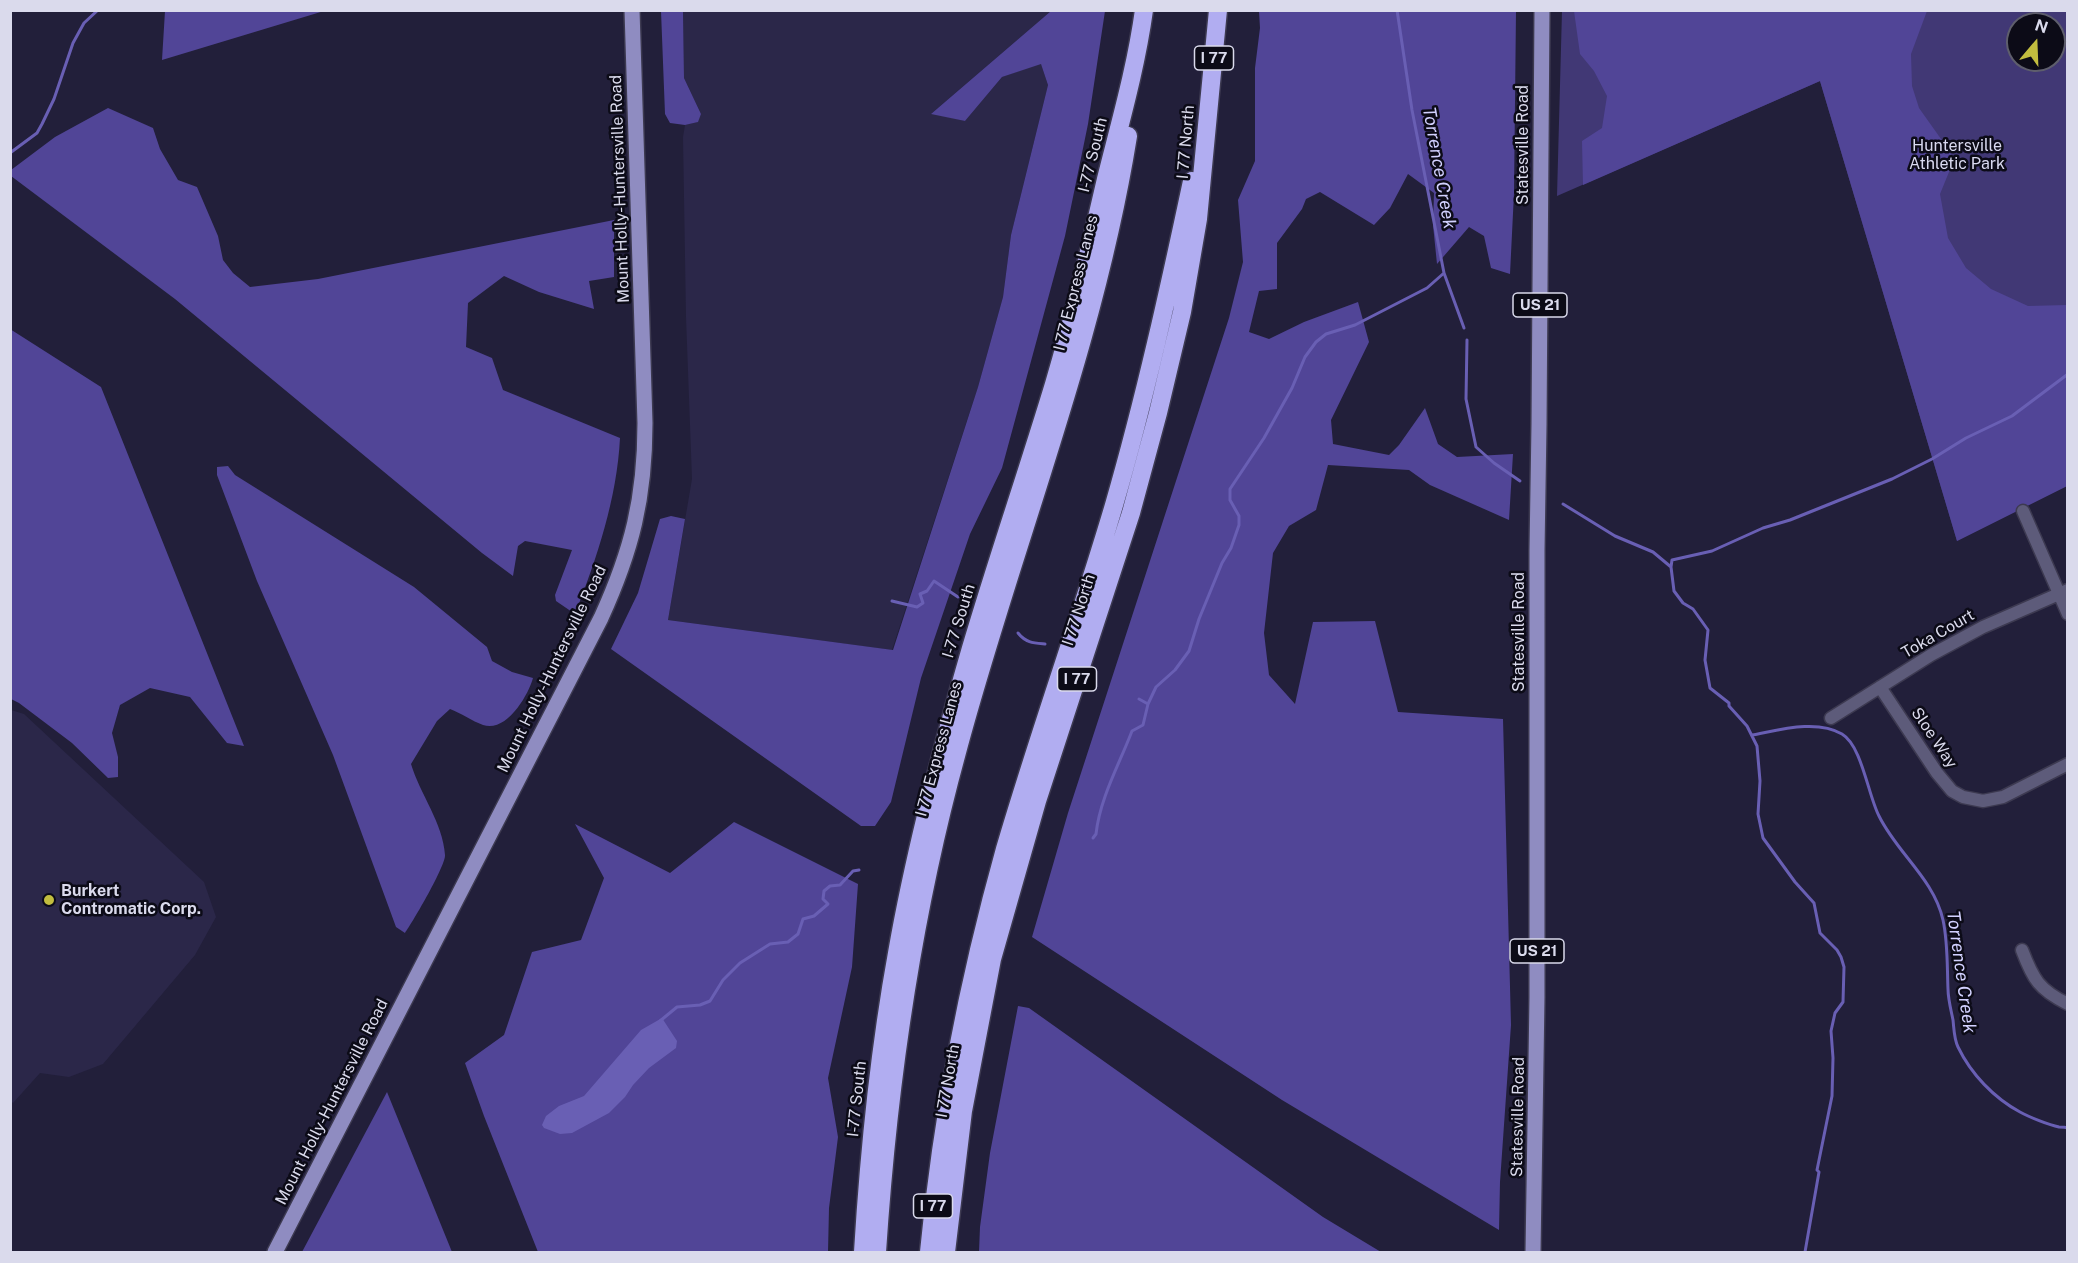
<!DOCTYPE html>
<style>
body{margin:0}
#map{position:relative;width:2078px;height:1263px;overflow:hidden;background:#221f3a;font-family:"Public Sans",sans-serif}
canvas{display:block}
.frame{position:absolute;inset:0;border:12px solid #dadaec;pointer-events:none}
.north{position:absolute;left:2006px;top:12px;width:60px;height:60px;box-sizing:border-box;background:#0c0b17;border:2px solid #5e5e6c;border-radius:50%;rotate:19deg;font-size:16px;font-weight:700;line-height:24px;text-align:center;color:#dadaec}
.north::after{content:'';display:block;margin:auto;width:21px;height:27px;background:#c2bd3f;clip-path:polygon(50% 0,100% 100%,50% 72%,0 100%)}
</style>
<div id="map">
<canvas width="2078" height="1263"></canvas>
<div class="frame"></div>
<div class="north">N</div>
</div>
<script>
const ctx = document.querySelector('canvas').getContext('2d');
ctx.lineJoin = 'round';
function fillPath(path, color) {
  ctx.fillStyle = color;
  ctx.fill(path, 'evenodd');
}
function trace(path, color, width, dash) {
  ctx.strokeStyle = color;
  ctx.lineWidth = width;
  ctx.lineCap = dash ? 'butt' : 'round';
  ctx.setLineDash(dash || []);
  ctx.stroke(path);
}
function label(font, color, halo, rows, align = 'center') {
  ctx.font = font + ' "Public Sans",sans-serif';
  ctx.lineWidth = 5;
  ctx.setLineDash([]);
  ctx.textBaseline = 'middle';
  ctx.strokeStyle = halo;
  ctx.fillStyle = color;
  for (const [text, x, y, turn = 0] of rows) {
    ctx.save();
    ctx.translate(x, y);
    ctx.rotate((+turn || 0) * Math.PI / 180);
    ctx.textAlign = isNaN(turn) ? turn : align;
    if (halo) ctx.strokeText(text, 0, 0);
    ctx.fillText(text, 0, 0);
    ctx.restore();
  }
}
const built = new Path2D(`
 M683,11H1051L932,113L965,121L1002,77L1041,63L1048,85L1011,235L1003,297L978,387L892,650L668,620L692,479L686,317L683,137L685,125L697,122L701,114L684,78Z
 M11,710L24,714L204,882L216,917L195,955L103,1064L69,1077L40,1073L13,1103L10,1100Z`);
const green = new Path2D(`
 M1562,11H2067V486L1957,541L1820,81L1557,196ZM2018,24H2054V60H2018Z`);
const forest = new Path2D(`
 M165,11V10L324,11L162,60Z
 M661,11H683L684,78L701,114L698,122L685,125L670,123L665,114Z
 M1051,11H1105L1088,124L1065,236L1002,468L970,534L921,678L891,802L875,826H861L611,649L638,593L660,519L671,516L685,519L668,620L893,650L978,387L1003,297L1011,235L1048,85L1041,64L1002,77L965,121L931,114Z
 M1259,11H1516L1514,193L1510,274L1491,268L1484,236L1469,227L1437,264L1433,225L1434,193L1408,174L1390,208L1374,225L1320,192L1306,199L1302,209L1277,243V289L1259,291L1249,332L1269,339L1304,322L1358,302L1369,342L1331,420L1333,444L1389,455L1399,445L1425,408L1438,444L1457,457L1513,454L1509,520L1430,485L1409,470L1328,465L1316,510L1289,526L1273,553L1264,633L1269,675L1295,704L1313,622L1375,621L1398,712L1503,719L1511,1025L1500,1182L1499,1230L1282,1100L1032,937L1068,813L1229,318L1243,262L1238,200L1255,161V68L1260,28Z
 M1574,11H1927L1911,54L1912,86L1919,108L1946,146L1951,155L1949,172L1940,194L1948,238L1966,268L1991,289L2028,306L2067,305V486L1957,541L1820,81L1583,185L1582,141L1602,128L1607,96L1594,71L1580,54Z
 M108,108L153,128L160,149L178,180L197,187L218,236L223,260L233,273L250,287L318,279L614,220V277L589,281L594,309L539,292L504,276L468,303L466,347L492,358L503,390L620,438C617,498 597,558 575,614L556,601L555,595L572,550L525,541L518,546L513,576L482,553L175,299L11,176V170L55,137Z
 M10,329L101,387L244,746L227,743L190,697L150,688L120,705L112,733L118,757V777L108,778L72,743L19,703L11,699Z
 M228,466L235,475L414,587L487,647L492,661L512,672L533,678C528,696 506,733 483,725C472,721 461,713 450,709L437,721L411,764C420,794 443,823 445,855C446,865 413,922 405,933L396,927L333,755L257,581L217,475V467Z
 M734,822L858,884L852,967L828,1078L838,1137L829,1208L828,1252H538L484,1116L465,1063L504,1035L532,952L581,940L604,878L575,824L670,873Z
 M1018,1006L1029,1008L1323,1217L1381,1252H979L980,1227L990,1153Z
 M387,1092L452,1252H302Z`);
const water = new Path2D(`
 M662,1018L677,1041L676,1048L649,1068L633,1085L625,1097L609,1113L572,1133L560,1134L544,1128L542,1125L546,1116L559,1106L584,1096L641,1030Z`);
const stream = new Path2D(`
 M1397,10L1412,110L1444,273L1464,328
 M10,153L37,133L42,124L54,99L73,43L84,23L98,10
 M1467,340L1466,399L1476,447L1494,463L1520,481
 M1563,504L1615,536L1653,552L1671,567L1674,591L1683,603L1693,609L1708,630L1705,660L1710,688L1729,703V706L1747,726L1757,746L1760,781L1758,814L1763,838L1795,882L1814,903L1820,933L1837,950L1841,957L1844,967L1843,1002L1835,1013L1831,1031L1833,1058L1832,1096L1817,1170L1819,1172L1805,1252
 M1671,567L1672,560L1712,551L1763,528L1790,520L1892,479L1932,459L1966,438L2012,416L2068,374
 M892,601L917,607L923,603L920,594L927,591L934,581L958,597
 M1018,633C1026,643 1034,643 1045,644
 M1139,699L1148,704
 M1752,735C1779,730 1817,719 1842,734C1862,746 1868,795 1879,816C1897,853 1934,879 1943,920C1948,943 1947,966 1948,989C1948,999 1951,1010 1953,1020C1954,1029 1954,1039 1958,1047C1971,1074 1994,1098 2020,1112C2029,1117 2049,1125 2059,1127C2062,1127 2065,1127 2068,1128
 M1093,838L1096,834C1100,798 1119,765 1132,731L1143,725L1148,704L1156,687L1175,670L1189,651L1199,619L1222,563L1231,548L1239,525V516L1230,500V489L1264,438L1292,388L1305,357L1316,342L1326,334L1355,325L1427,288L1444,273
 M660,1021L677,1007L700,1005L710,1001L723,980L740,963L770,944L788,942L798,934L803,919L814,916L828,904L823,899L824,891L830,886L840,885L853,871L859,870`);
const minor = new Path2D(`
 M2023,511L2068,614
 M1880,687L1937,773L1952,791L1963,797L1983,801L2003,797L2068,764
 M1831,718L1931,655L1983,627L2068,590
 M2022,950C2033,979 2039,990 2068,1004`);
const major = new Path2D(`
 M275,1252L601,618C632,550 645,498 645,423L632,10
 M1533,1252L1537,997V550L1539,425L1542,10`);
const highway = new Path2D(`
 M863,1252C869,1152 879,1052 897,953C915,850 942,748 971,648C997,560 1027,473 1054,384C1074,317 1090,248 1106,179C1120,123 1136,68 1144,10
 M877,1252C888,1083 912,916 957,752C1012,546 1094,348 1128,136
 M929,1252C942,1116 968,981 1005,849C1039,733 1080,620 1114,505C1145,398 1169,289 1192,181
 M946,1252L963,1111L992,959L1037,801L1131,513L1158,413L1182,312L1198,219L1218,10`);
const markers = [
 [49,900,6,"#c2bd3f"]
];
const shields = [
 [1214,58,39],
 [1540,305,54],
 [1077,679,39],
 [1537,951,54],
 [933,1206,39]
];
const shieldNames = [
 ["I 77",1214,58],
 ["US 21",1540,305],
 ["I 77",1077,679],
 ["US 21",1537,951],
 ["I 77",933,1206]
];
const streetNames = [
 ["I 77 North",1186,142,-85],
 ["Statesville Road",1523,145,-90],
 ["I-77 South",1093,155,-76],
 ["Mount Holly-Huntersville Road",620,189,-92],
 ["I 77 Express Lanes",1076,283,-76],
 ["I 77 North",1079,610,-72],
 ["I-77 South",959,621,-73],
 ["Statesville Road",1519,632,-90],
 ["Toka Court",1938,634,-30],
 ["Mount Holly-Huntersville Road",552,669,-64],
 ["Sloe Way",1934,738,56],
 ["I 77 Express Lanes",939,749,-75],
 ["I 77 North",948,1081,-80],
 ["I-77 South",857,1099,-84],
 ["Mount Holly-Huntersville Road",332,1102,-63],
 ["Statesville Road",1518,1117,-89]
];
const parkNames = [
 ["Huntersville",1957,146],
 ["Athletic Park",1957,164]
];
const poiNames = [
 ["Burkert",61,891],
 ["Contromatic Corp.",61,909]
];
const waterNames = [
 ["Torrence Creek",1439,168,80],
 ["Torrence Creek",1961,972,82]
];
fillPath(built, '#2b2749');
fillPath(green, '#413875');
fillPath(forest, '#514597');
fillPath(water, '#695fb4');
trace(stream, '#695fb4', 3);
trace(minor, '#3d3a51', 15);
trace(major, '#3d3a51', 18);
trace(highway, '#3d3a51', 21);
trace(minor, '#5d5b7a', 12);
trace(major, '#8f8cc1', 15);
trace(highway, '#b1adf1', 18);
for (const [x, y, r, color] of markers) {
  const dot = new Path2D();
  dot.arc(x, y, r, 0, 2 * Math.PI);
  ctx.fillStyle = color;
  ctx.fill(dot);
  trace(dot, '#0c0b17', 2);
}
for (const [x, y, w] of shields) {
  const box = new Path2D();
  box.roundRect(x - w / 2, y - 12, w, 24, 4.5);
  ctx.fillStyle = '#0c0b17';
  ctx.fill(box);
  trace(box, '#dadaec', 1.5);
}
label('bold 15px', '#dadaec', null, shieldNames);
label('16px', '#dadaec', '#0c0b17', streetNames);
label('16px', '#dadaf1', '#0c0b17', parkNames);
label('bold 16px', '#dadaec', '#0c0b17', poiNames, 'left');
label('italic 18px', '#d2d1ff', '#0c0b17', waterNames);
</script>
